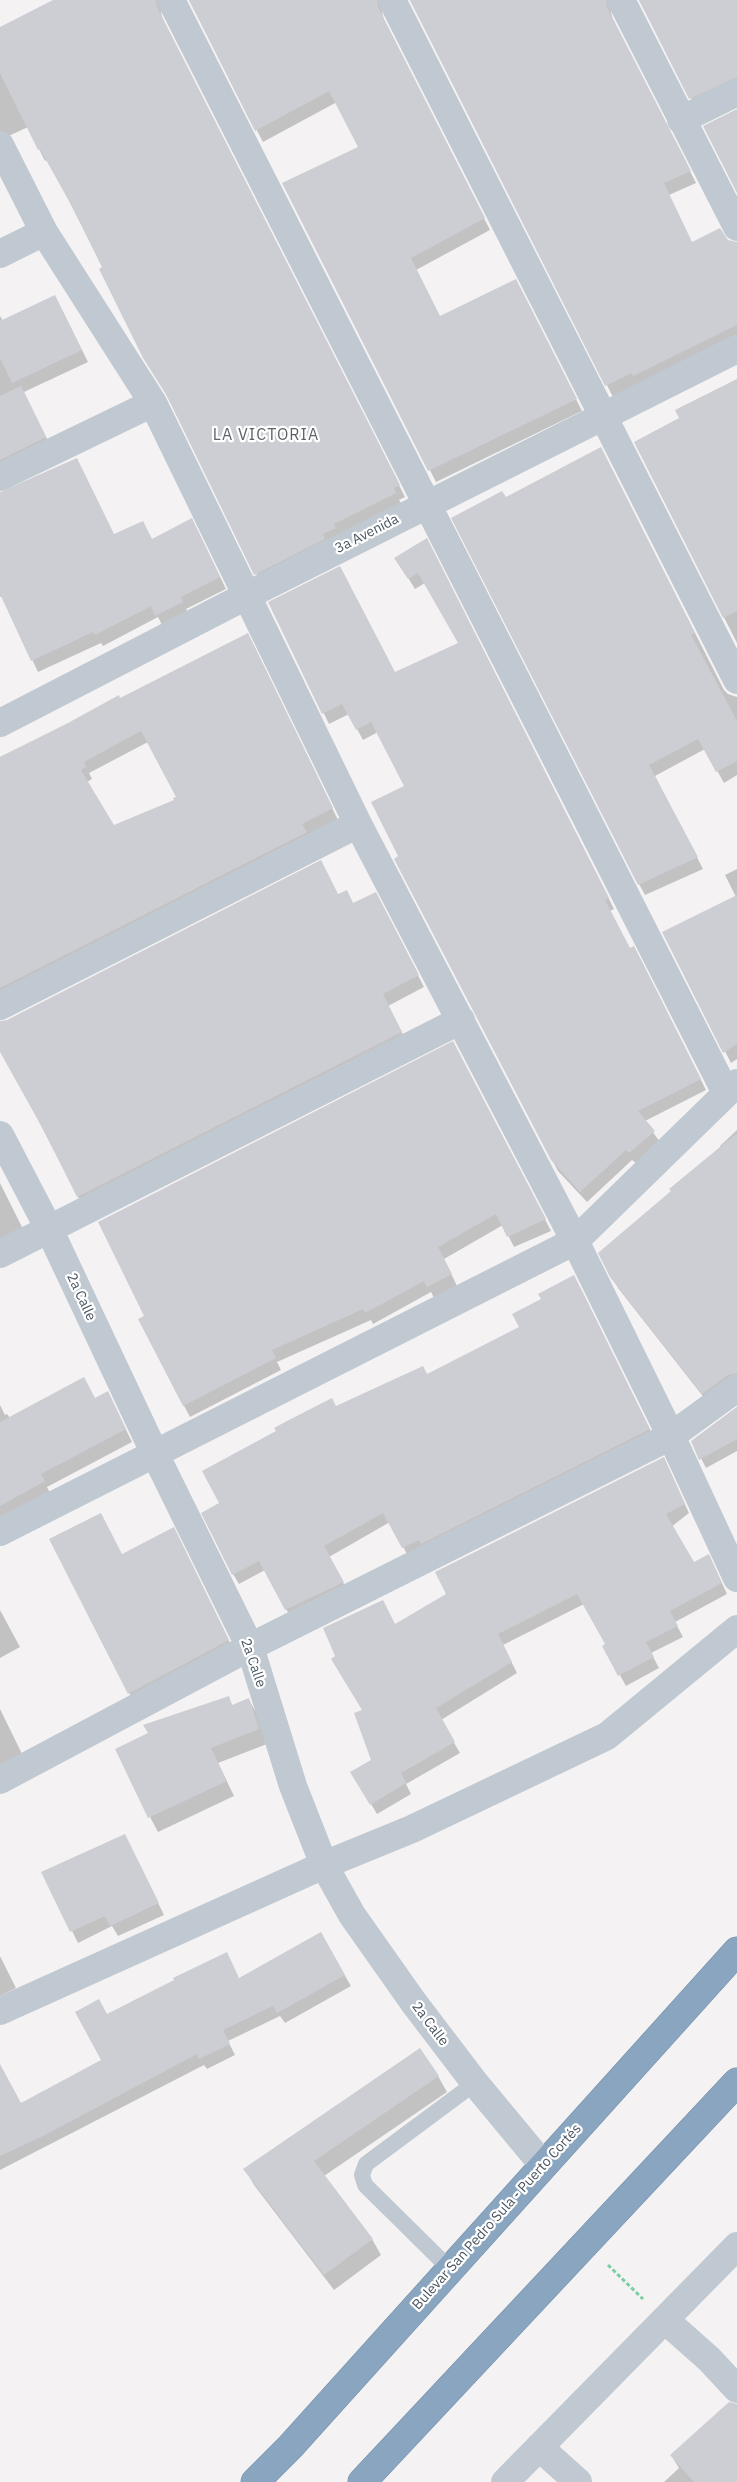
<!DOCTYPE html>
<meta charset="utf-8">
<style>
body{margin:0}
canvas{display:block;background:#f4f2f2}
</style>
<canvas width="737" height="2482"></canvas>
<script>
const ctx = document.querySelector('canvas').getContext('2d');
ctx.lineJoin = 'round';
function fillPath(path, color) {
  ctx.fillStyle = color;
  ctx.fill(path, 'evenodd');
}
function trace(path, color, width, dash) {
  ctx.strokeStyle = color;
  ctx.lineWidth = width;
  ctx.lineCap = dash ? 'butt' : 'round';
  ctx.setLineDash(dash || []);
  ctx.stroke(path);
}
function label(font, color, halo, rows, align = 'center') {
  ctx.font = font + ' "IBM Plex Sans",sans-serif';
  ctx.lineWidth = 4.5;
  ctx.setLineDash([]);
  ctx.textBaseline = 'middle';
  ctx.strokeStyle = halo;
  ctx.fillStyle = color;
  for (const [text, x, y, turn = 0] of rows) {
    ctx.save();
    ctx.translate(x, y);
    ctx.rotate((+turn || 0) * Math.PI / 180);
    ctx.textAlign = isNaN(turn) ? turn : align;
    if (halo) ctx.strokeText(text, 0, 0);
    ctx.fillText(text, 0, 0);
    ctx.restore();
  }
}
const shadow = new Path2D(`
 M56,0H168L164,4L161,12L163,20L405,497L399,500L402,505L262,585L48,159L45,161L28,127L0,140V28Z
 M189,0H389L385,4L382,12L384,20L490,230L416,270L440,317L522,292L582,411L436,482L283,184L360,147L337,102L263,142Z
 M410,0H618L614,4L611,12L613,20L696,183L669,195L692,243L727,241L737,244V339L613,397Z
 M639,0H737V89L697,109Z
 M61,308L88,362L24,392L52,449L0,474V316L3,321Z
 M737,382V643L635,442L681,419Z
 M607,460L724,690L728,694L737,697V775L724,783L705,749L655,776L703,869L645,895L639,884L506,499Z
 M0,493L115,535L152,540L198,531L226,589L186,609L189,614L163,627L158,617L103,646L101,643L38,672L2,596L0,597Z
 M432,550L614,909L610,911L630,950L640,958L706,1090L645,1121L660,1142L636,1163L632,1160L587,1202L558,1171L552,1160L400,857L405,786L378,732L363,740L349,714L329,724L270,603L395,673L460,643L425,583L415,589L402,568Z
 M254,646L338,820L0,1003V757L120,699ZM148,742L177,797L176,801L114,827L87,782L92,779L89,773Z
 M737,869V1059L731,1063L664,933L736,897L725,875Z
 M338,895L353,905H382L424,987L388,1006L408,1044L84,1208L0,1047V1023Z
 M459,1054L551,1231L514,1247L503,1225L444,1259L457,1286L434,1298L431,1292L373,1324L371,1320L277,1362L281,1370L190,1417L139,1320Z
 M737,1130V1385L709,1404L618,1288L611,1276L721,1148L720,1146Z
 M0,1183L27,1237L0,1250Z
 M580,1287L655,1440L409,1558L390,1522L329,1557L349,1593L292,1620L265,1570L239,1584L233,1574L221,1504L336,1408L427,1375L521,1327Z
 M108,1393L132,1442L47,1487L51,1495L0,1522V1405L5,1415L7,1414L10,1418L95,1399Z
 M737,1407V1451L706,1468L692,1441Z
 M669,1469L689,1513L626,1562L714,1566L727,1594L675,1622L683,1637L651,1653L659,1668L626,1686L604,1646L607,1644L584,1604L503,1645L517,1673L441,1720L460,1753L406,1784L411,1794L377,1814L352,1772L373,1760L362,1711L395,1625Z
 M51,1540L122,1556L179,1540L234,1651L135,1704Z
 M0,1610L20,1647L0,1658Z
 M228,1698L233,1706L249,1700L257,1714L267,1744L218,1763L234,1796L158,1832L150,1817Z
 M0,1709L27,1764L0,1777Z
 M125,1835L164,1915L118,1936L112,1926L78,1943L43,1872Z
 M320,1933L351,1986L285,2023L280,2016L228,2041L235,2055L207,2069L204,2065L0,2170V2067L21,2104L103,2061L107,2016L239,1979Z
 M0,1956L16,1988L0,1996Z
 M438,2076L447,2092L324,2176L372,2239L381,2255L334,2290L254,2185L245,2169Z
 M737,2414V2482H664L679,2468L671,2455Z`);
const building = new Path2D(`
 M53,0H156L157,7L400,485L394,488L396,493L334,524L336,528L323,534L325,539L254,575L167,396L143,358L99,269L102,267L74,210L40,149L38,150L0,73V27Z
 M189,0H377L378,7L485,218L411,258L440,316L516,279L577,399L428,471L282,183L358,147L329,91L255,131Z
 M410,0H606L607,7L691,171L664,183L692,242L720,228L728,240L737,242V325L633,376L632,373L605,386Z
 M639,0H737V77L689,99Z
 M737,109V193L703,126Z
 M55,295L82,350L12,383L0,358V321Z
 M737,379V611L723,618L634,442L679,418L675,410Z
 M21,386L46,437L0,460V396Z
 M601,447L695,633L691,635L737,721V761L716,772L698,739L649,765L698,857L638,885L451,518L502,491L506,497Z
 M77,458L114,534L143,521L152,539L192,518L220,577L181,597L183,602L155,616L151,606L95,635L93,632L31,661L0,594V492Z
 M427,538L609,898L605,900L630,948L634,946L701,1079L638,1111L655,1131L629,1153L626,1150L580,1192L551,1160L394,859L398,856L371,802L404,786L371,722L356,730L342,704L322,714L268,602L340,566L395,672L458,643L418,573L408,579L394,558Z
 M248,633L333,808L302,824L307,832L0,988V757L68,723L119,695L120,698ZM141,731L176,797L173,798L174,800L114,825L81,770L86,767L84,762Z
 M321,860L338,894L347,890L353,903L376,892L419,975L383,994L402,1032L77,1197L43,1129L0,1052V1021L7,1020Z
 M737,895V1044L723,1053L662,932Z
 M453,1041L546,1219L507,1237L496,1214L438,1247L452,1274L427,1287L424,1281L365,1313L363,1309L272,1350L276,1358L183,1406L138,1319L144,1316L98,1222Z
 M737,1133V1373L728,1375L702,1394L610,1277L598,1253L671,1191L669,1189Z
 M574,1275L650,1429L421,1544L419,1540L402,1548L383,1513L324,1546L344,1582L285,1610L259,1561L232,1575L201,1513L219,1503L202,1471L276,1431L274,1428L287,1421L332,1398L336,1406L423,1366L427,1374L519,1327L512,1314L541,1299L538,1294Z
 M84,1377L95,1398L108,1391L126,1429L41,1474L45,1481L0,1506V1422Z
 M737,1407V1439L699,1460L691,1441Z
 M664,1457L685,1504L666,1514L694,1562L709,1554L722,1583L670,1611L678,1626L646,1642L654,1657L618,1676L602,1646L605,1644L577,1594L498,1634L512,1662L436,1708L455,1742L401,1773L406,1783L370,1805L350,1772L371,1760L354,1713L362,1710L331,1659L335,1656L323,1628L383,1600L395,1624L446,1594L435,1572Z
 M101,1513L122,1554L174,1527L229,1640L128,1694L49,1539Z
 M229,1696L232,1705L249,1698L259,1729L211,1748L227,1781L148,1818L115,1749L148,1733L143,1725Z
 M125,1834L159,1903L110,1926L105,1916L70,1932L41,1872Z
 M321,1932L345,1975L277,2013L273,2006L223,2030L230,2044L199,2059L197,2054L45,2135L0,2156V2064L21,2103L101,2060L75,2012L99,1999L107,2014L174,1980L173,1978L227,1952L239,1978Z
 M420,2048L439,2076L314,2161L373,2239L324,2275L243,2169Z
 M729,2402L737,2404V2482H694L670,2455Z`);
const path = new Path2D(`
 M608,2265L643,2299`);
const lane = new Path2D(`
 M450,2269L365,2185L362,2175L366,2164L475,2083`);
const street = new Path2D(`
 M171,0L726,1093
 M392,0L737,680
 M621,0L737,227
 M681,120L737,92
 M0,145L44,232L153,403L358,824L575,1241L671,1436L737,1578
 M0,254L44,232
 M0,477L153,403
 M0,723L246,596L737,349
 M0,1006L358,824
 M0,1135L49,1229L155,1454L250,1647L293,1786L324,1865L352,1915L414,2003L475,2083L543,2165
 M0,1254L461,1020
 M0,1532L575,1241L737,1083
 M0,1780L250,1647L671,1436L737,1388
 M0,2011L324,1865L412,1829L607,1736L737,1629
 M665,2320L709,2359L737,2389
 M539,2447L578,2482
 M505,2482L737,2246`);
const highway = new Path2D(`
 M255,2482L290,2447L737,1951
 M362,2482L737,2082`);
const streetNames = [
 ["3a Avenida",367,534,-27],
 ["2a Calle",81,1297,65],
 ["2a Calle",253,1663,71],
 ["2a Calle",430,2024,53],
 ["Bulevar San Pedro Sula - Puerto Cortés",497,2217,-48]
];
const quarterNames = [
 ["LA VICTORIA",266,435]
];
fillPath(shadow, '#0003');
fillPath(building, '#ccced4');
trace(highway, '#7590ac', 29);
trace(path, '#79cfa3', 3, [4, 2.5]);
trace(lane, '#c0c9d1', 16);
trace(street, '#c0c9d1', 28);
trace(highway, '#8aa5c0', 28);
label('14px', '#495560', '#fff', streetNames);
ctx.letterSpacing = '1px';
label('16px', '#5e6267', '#fff', quarterNames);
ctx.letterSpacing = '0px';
</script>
